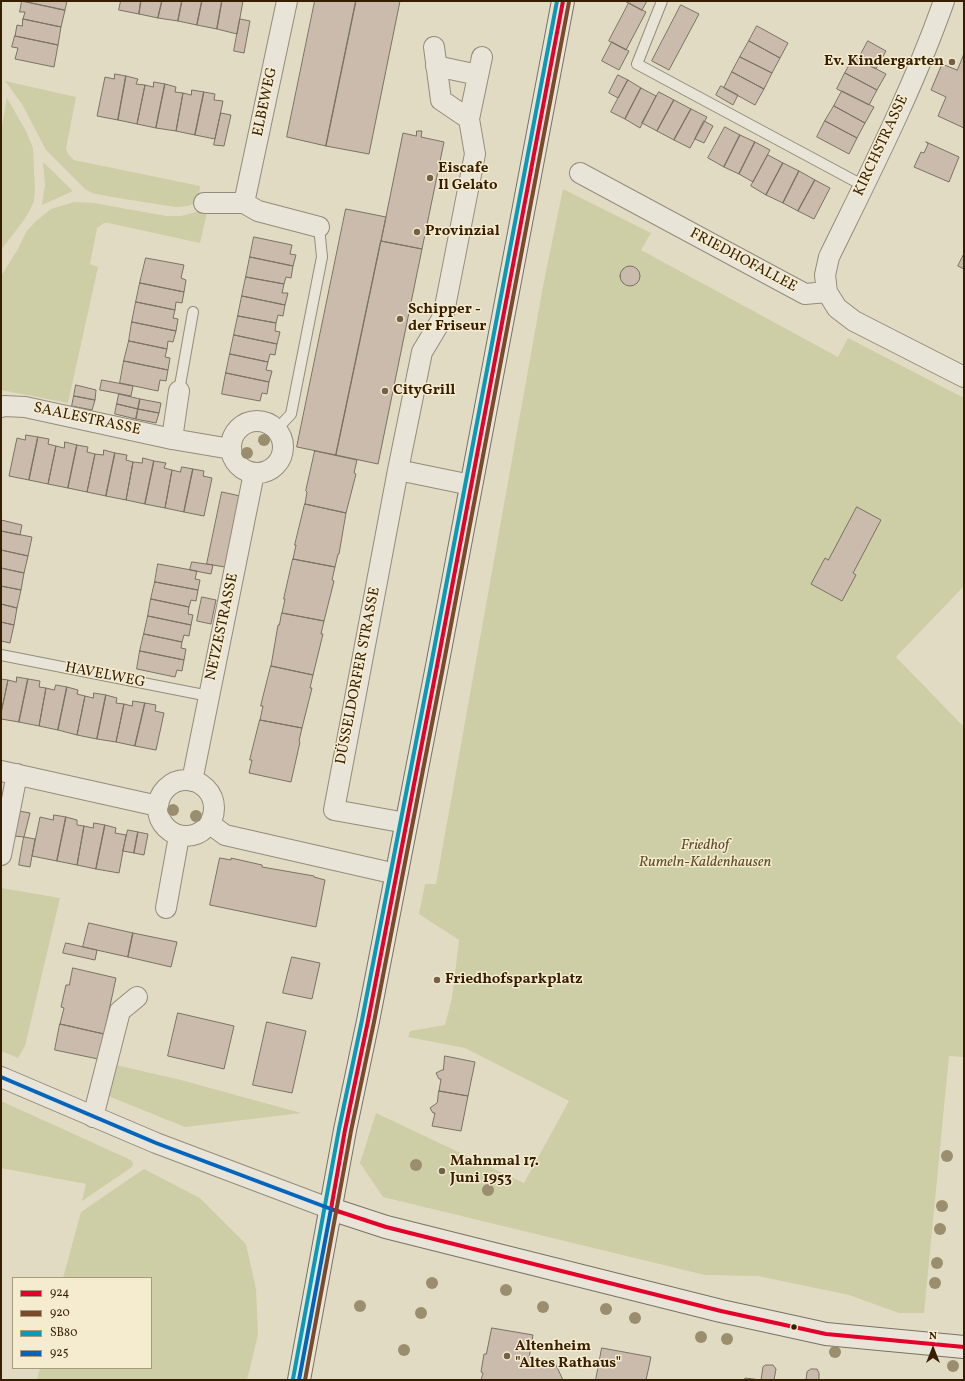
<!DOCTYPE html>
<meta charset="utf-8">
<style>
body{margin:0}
#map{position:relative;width:965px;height:1381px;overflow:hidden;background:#e2dbc4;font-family:Vollkorn,serif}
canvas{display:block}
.frame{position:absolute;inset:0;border:2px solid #371e00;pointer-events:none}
.legend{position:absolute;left:12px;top:1277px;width:140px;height:92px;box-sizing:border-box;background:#f5ecd0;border:1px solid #a99a7d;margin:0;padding:5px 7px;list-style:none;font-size:12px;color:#371e00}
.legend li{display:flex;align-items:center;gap:8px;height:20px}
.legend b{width:20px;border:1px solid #a99a7d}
.north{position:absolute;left:913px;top:1329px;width:40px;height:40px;-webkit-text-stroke:3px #f5ecd0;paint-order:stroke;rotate:0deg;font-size:11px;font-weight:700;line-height:16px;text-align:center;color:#371e00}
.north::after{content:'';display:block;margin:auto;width:14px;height:18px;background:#371e00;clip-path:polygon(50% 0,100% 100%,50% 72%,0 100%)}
</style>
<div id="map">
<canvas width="965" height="1381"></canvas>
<div class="frame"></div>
<ul class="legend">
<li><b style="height:5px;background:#e4002b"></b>924</li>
<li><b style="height:5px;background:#7a4b2a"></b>920</li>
<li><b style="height:5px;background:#069bb9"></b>SB80</li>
<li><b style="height:5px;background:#0065bd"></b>925</li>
</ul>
<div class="north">N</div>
</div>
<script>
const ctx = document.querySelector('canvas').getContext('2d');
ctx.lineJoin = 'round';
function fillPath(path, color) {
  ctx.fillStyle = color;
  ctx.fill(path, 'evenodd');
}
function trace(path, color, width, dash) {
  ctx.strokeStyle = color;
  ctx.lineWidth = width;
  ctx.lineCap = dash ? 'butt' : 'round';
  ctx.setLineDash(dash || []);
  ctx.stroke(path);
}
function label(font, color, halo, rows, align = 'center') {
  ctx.font = font + ' Vollkorn,serif';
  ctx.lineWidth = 3;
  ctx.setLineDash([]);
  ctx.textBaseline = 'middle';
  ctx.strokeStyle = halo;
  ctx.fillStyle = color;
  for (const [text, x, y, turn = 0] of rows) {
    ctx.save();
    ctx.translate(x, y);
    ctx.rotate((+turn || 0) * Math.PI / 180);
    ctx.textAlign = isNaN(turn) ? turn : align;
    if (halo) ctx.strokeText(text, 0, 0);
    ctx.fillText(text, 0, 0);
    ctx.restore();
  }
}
const green = new Path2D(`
 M5,81L76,97L66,149L68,154L74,160L200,186L198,202L188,206L175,207L106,196L92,193L85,189L46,150L22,104Z
 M7,98L26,131L33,148L35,189L34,201L30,210L24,220L1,250V132Z
 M43,162L73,191L42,205L45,185Z
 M563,189L651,233L641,250L838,357L848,338L964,398V586L896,657L964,727V1057L949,1056L924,1313H899L849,1295L758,1276L705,1275L383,1197L360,1163L376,1113L524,1183L569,1101L465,1048L408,1037L410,1031L445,1025L452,998L459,940L419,914L425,884H436L544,281Z
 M74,202L94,203L166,216H181L200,211L207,213L200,243L108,223H104L97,228L90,264L98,267L68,403L1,390V276L18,249L26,232L35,222L51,209Z
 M1,888L60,898L25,1046L18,1058L1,1051Z
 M116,1065L181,1080L301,1113L185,1127L108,1096Z
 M1,1101L131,1160L133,1163L132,1167L82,1201L86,1184L1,1168Z
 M144,1169L200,1198L246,1244L256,1289L258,1335L247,1380H37L40,1368H151V1278H63L81,1212Z`);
const building = new Path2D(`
 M22,1H67L65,10Z
 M22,1L65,10L61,27L23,19L25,12H20Z
 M121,1H141L139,14L119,10Z
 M141,1H162L158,18L139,14Z
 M162,1H182L178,21L158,18Z
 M182,1H202L197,25L178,21Z
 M202,1H222L217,29L197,25Z
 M222,1H243L237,34L217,29Z
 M315,1H356L326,146L287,137Z
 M356,1H400L369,154L326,146Z
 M625,1H647L642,10Z
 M629,3L646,12L626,50L609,41Z
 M681,5L699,14L669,70L652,61Z
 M23,19L61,27L58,45L15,36L17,25L22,26Z
 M240,19L250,21L244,53L234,51Z
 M757,26L788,43L780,58L749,41Z
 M15,36L58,45L54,67L15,59L18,48L12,47Z
 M749,41L780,58L772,73L740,57Z
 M868,41L886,51L876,69L858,60Z
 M612,42L629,51L619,70L602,61Z
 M964,54V128L938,116L946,97L931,90L942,64L957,70Z
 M740,57L772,73L764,89L732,72Z
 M854,57L886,74L877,90L845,73Z
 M732,72L764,89L755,105L724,88Z
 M845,73L877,90L869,105L837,89Z
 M115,74L126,76L118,120L97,116L105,77L114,79Z
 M618,75L628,80L618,98L609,93Z
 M126,76L138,79L136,84L145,85L137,124L118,120Z
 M628,80L641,88L625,119L611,112Z
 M154,82L165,84L156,128L137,124L145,85L153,87Z
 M165,84L176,87L175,92L183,93L176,131L156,128Z
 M721,86L738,95L733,105L716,95Z
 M641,88L656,96L640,128L625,119Z
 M192,90L204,92L195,135L176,131L183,93L191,95Z
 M842,91L874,107L865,123L834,106Z
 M204,92L215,94L214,100L223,101L215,139L195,135Z
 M659,92L674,100L657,131L642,123Z
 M674,100L691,109L674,140L657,131Z
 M834,106L865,123L857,138L825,121Z
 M691,109L707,117L690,148L674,140Z
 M221,113L231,115L224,146L214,145Z
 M704,121L713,126L704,143L695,139Z
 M825,121L857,138L849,154L817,137Z
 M725,127L740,135L724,167L708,158Z
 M417,131H422L421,137L444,142L422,249L381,241L403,133L416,136Z
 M740,135L755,142L739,174L724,167Z
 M755,142L770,150L753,182L739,174Z
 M926,142L959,157L949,182L914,167L921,152L924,153L928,144Z
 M768,155L783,163L766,195L751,186Z
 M783,163L799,171L783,203L766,195Z
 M799,171L815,180L798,211L783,203Z
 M815,180L830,188L814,219L798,211Z
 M346,209L386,217L336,455L297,447Z
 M254,237L292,245L290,254L296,255L293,266L250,257Z
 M381,241L422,249L378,464L336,455Z
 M964,254V269L958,266Z
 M250,257L293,266L291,278L286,277L284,284L246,277Z
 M146,258L184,265L181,278L186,280L184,292L140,283Z
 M620 276a10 10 0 1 1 20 0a10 10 0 1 1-20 0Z
 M246,277L284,284L282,293H288L285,305L242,296Z
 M140,283L184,292L182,303L176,302L175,310L136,302Z
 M242,296L285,305L283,316L278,315L276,323L238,316Z
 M136,302L175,310L173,318L178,319L176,331L132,322Z
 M238,316L276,323L275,331L280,332L277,344L234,335Z
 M132,322L176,331L173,342L168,341L167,349L129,341Z
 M234,335L277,344L275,355L270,354L268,362L230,354Z
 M129,341L167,349L165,357L170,358L168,370L124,361Z
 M230,354L268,362L266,370L272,371L269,382L226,373Z
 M124,361L168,370L166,381L160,380L158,391L120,383Z
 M226,373L269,382L267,394L262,393L260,401L222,394Z
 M102,380L133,386L131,396L100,390Z
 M76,385L96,390L95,400L74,396Z
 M119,394L140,399L138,409L117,404Z
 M74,396L95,400L92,410L72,406Z
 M140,399L161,403L159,413L138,409Z
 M117,404L138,409L136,419L115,414Z
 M138,409L159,413L156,423L136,419Z
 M26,435L38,437L29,480L9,476L17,438L25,440Z
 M38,437L49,439L48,444L56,446L48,484L29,480Z
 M65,442L77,445L68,488L48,484L56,446L64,448Z
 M77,445L88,447L87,452L95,454L87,492L68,488Z
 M104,450L115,453L106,496L87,492L95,454L103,455Z
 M315,451L357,460L354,473L356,474L346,513L305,504L307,492L306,491Z
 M115,453L127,455L126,460L133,462L126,500L106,496Z
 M143,458L154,461L145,504L126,500L133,462L142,463Z
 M154,461L166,463L164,468L172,470L165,508L145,504Z
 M182,467L193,469L184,512L165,508L172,470L180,472Z
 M193,469L204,471L203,476L212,478L204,516L184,512Z
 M222,492L240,496L225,567L207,564Z
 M305,504L346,513L339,554H338L335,567L293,559L296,545H295Z
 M857,507L881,520L853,573L856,575L842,601L811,584L825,558L828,560Z
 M1,520L22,525L20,535L1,531Z
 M1,531L32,537L28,556L1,550Z
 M1,550L28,556L24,573L1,568Z
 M293,559L335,567L332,580L334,581L324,621L282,613L285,599H284Z
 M192,562L213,565L211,574L190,570Z
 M158,564L197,571L195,579L200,580L198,590L155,582Z
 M1,568L24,573L21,590L1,586Z
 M155,582L198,590L196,601L191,600L189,607L151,599Z
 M1,586L21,590L17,608L1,604Z
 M202,597L216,600L211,624L197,621Z
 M151,599L189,607L188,614L193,615L191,625L148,616Z
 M1,604L17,608L14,625L1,622Z
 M282,613L324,621L321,634H323L313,675L271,666L278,625H279Z
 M148,616L191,625L189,636L184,635L182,642L144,634Z
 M1,622L14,625L10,643L1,641Z
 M144,634L182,642L181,648L186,649L184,660L140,651Z
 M140,651L184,660L182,671L177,670L175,677L137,669Z
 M271,666L313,675L310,688H312L302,728L260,720L263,706H261Z
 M17,677L28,679L19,722L1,719V713L8,680L16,682Z
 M1,679L8,680L1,713Z
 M28,679L40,681L39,687L46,688L39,726L19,722Z
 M56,685L67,687L58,730L39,726L46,688L54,690Z
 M67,687L78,690L77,694L85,696L77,735L58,730Z
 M94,693L106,695L97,739L77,735L85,696L93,698Z
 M106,695L117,698L116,703L124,704L116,742L97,739Z
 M133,701L145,703L135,746L116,742L124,704L132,706Z
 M145,703L156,705L155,711L164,713L156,750L135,746Z
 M260,720L302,728L299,741L300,742L291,782L249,773L252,760H250Z
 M19,811L30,813L24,837L14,836Z
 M54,815L66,817L57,861L32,856L40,817L53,820Z
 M66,817L77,820V825L84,826L77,865L57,861Z
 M94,823L105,825L96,869L77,865L84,826L93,828Z
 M105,825L116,828L115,833L126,835L119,873L96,869Z
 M128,830L138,832L134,853L123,851Z
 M138,832L148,834L144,855L134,853Z
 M24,837L35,839L30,867L19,865Z
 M220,858L231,860V858L262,865V867L314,876V877L325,880L316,927L210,905Z
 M89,923L133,933L128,957L83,947Z
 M133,933L177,942L171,967L128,957Z
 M66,943L97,950L95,960L63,953Z
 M292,957L320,963L312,999L283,993Z
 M73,968L116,978L104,1034L60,1024L64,1008L61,1007L66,985H69Z
 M178,1013L234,1026L224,1069L168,1056Z
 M267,1022L306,1031L292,1093L253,1085Z
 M60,1024L104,1034L98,1059L55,1050Z
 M445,1056L475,1062L468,1096L439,1091L441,1079H439L436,1073L442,1070H443Z
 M439,1091L468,1096L461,1131L432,1126L435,1113H433L430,1108L437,1103Z
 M492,1328L533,1335L529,1358L555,1363L563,1380H481L483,1373L481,1372L484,1354H486Z
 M602,1348L651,1357L646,1380H596Z
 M766,1365H773L776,1369L774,1380H744L745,1378L761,1380L763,1367Z
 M811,1369H817L819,1373V1380H806L807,1372Z`);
const service = new Path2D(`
 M662,1L637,64L864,186
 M179,391L193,312
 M277,429L291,414L322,257L319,227
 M1,655L209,696`);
const minor = new Path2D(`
 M287,1L244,203L258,211L319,227
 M944,1C913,89 870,173 829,257L825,275L827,292L837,308L854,321L964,377
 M434,47L441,100L469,119
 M436,66L478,75
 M580,173L805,294L827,292
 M204,203H244
 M1,407L4,406L25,407L172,439L231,449
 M231 447a26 26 0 1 1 52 0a26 26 0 1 1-52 0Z
 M172,439L179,391
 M398,470L471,485
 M1,771L158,806
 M158 808a28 28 0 1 1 56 0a28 28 0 1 1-56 0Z
 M192,781L254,473
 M406,823L334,810L398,470L422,352L443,317L475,154L469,119L482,57
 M210,824L225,835L396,874
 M1,855L17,774
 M166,908L179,836
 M1,1077L156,1143L331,1209
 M93,1117L120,1011L137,997`);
const secondary = new Path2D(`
 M331,1209L386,1227L721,1311L826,1334L964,1347
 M299,1380L345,1130L368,1021L437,666L563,1`);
const bus1 = new Path2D(`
 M331,1209L345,1130L368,1021L437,666L563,1
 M331,1209L386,1227L721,1311L826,1334L964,1347`);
const bus2 = new Path2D(`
 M305,1380L351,1131L374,1022L443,667L569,2`);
const bus3 = new Path2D(`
 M293,1379L339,1129L362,1020L431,665L557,1`);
const bus4 = new Path2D(`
 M1,1077L156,1143L331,1209L299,1380`);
const trees = [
 [264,440],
 [247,453],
 [173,810],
 [196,816],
 [947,1156],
 [416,1165],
 [488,1190],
 [942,1206],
 [940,1229],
 [937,1263],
 [432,1283],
 [935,1283],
 [506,1290],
 [360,1306],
 [543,1307],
 [606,1309],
 [421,1313],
 [635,1318],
 [701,1337],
 [727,1339],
 [404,1350],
 [835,1352],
 [953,1366]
];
const markers = [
 [952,62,4,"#736045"],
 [430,178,4,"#736045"],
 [417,232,4,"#736045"],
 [400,319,4,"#736045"],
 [385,391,4,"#736045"],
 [437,980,4,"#736045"],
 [442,1171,4,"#736045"],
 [794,1327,3.5,"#371e00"],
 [507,1356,4,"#736045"]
];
const poiNames = [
 ["Ev. Kindergarten",944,62,"right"],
 ["Eiscafe",438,169],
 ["Il Gelato",438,186],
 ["Provinzial",425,232],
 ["Schipper -",408,310],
 ["der Friseur",408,327],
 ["CityGrill",393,391],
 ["Friedhofsparkplatz",445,980],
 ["Mahnmal 17.",450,1162],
 ["Juni 1953",450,1179],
 ["Altenheim",515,1347],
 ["\"Altes Rathaus\"",515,1364]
];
const streetNames = [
 ["ELBEWEG",266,102,-78],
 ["KIRCHSTRASSE",882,146,-65],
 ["FRIEDHOFALLEE",743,261,28],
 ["SAALESTRASSE",87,420,12],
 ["NETZESTRASSE",223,627,-78],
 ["HAVELWEG",105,676,11],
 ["DÜSSELDORFER STRASSE",359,676,-79]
];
const parkNames = [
 ["Friedhof",705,846],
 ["Rumeln-Kaldenhausen",705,863]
];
fillPath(green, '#cdcda6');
fillPath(building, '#cbbbad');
trace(building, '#7a7262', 1);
trace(service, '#938c7b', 12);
trace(minor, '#938c7b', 22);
trace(secondary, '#7a7262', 24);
trace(service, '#e8e4d8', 10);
trace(minor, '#e8e4d8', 20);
trace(secondary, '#e8e4d8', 22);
trace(bus1, '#e4002b', 4);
trace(bus2, '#7a4b2a', 4);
trace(bus3, '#069bb9', 4);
trace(bus4, '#0065bd', 4);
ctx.fillStyle = '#9a8e6f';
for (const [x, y] of trees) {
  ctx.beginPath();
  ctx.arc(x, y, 6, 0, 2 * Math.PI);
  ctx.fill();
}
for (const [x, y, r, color] of markers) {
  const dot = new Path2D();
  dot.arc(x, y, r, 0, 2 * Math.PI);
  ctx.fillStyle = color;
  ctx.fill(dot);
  trace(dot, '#f5ecd0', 1.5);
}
label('bold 15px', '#371e00', '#f5ecd0', poiNames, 'left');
label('15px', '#371e00', '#f5ecd0', streetNames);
label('italic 15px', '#5f4f2a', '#f5ecd0', parkNames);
</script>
